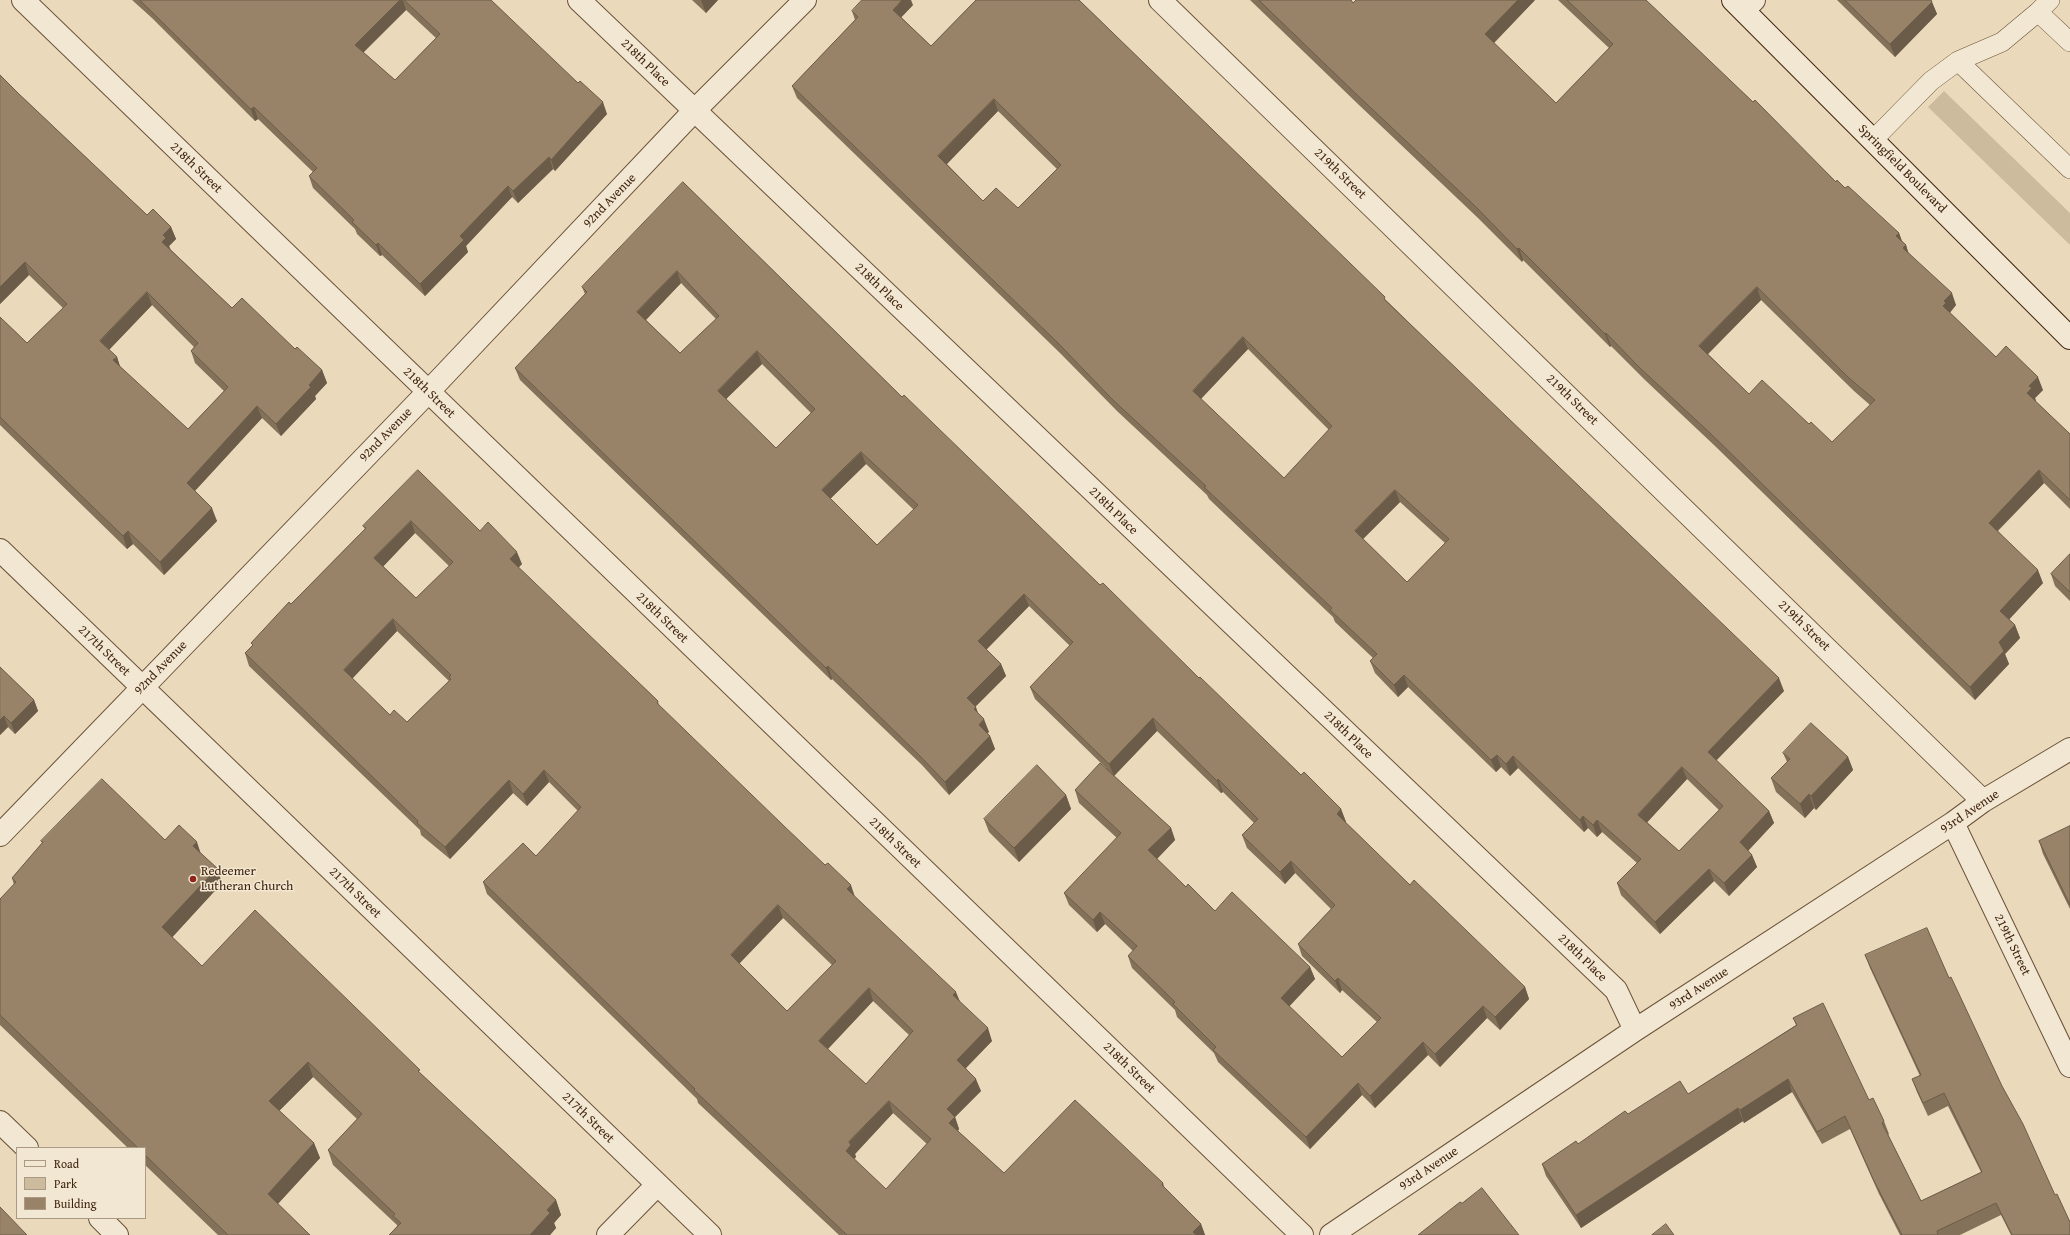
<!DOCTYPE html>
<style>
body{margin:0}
#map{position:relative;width:2070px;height:1235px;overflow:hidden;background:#eadabb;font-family:"Gentium Book Plus",serif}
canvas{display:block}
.legend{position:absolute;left:16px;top:1147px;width:130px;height:72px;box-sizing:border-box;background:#f1e7d3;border:1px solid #ab9984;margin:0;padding:5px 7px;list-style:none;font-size:12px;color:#41240e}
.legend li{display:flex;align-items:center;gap:8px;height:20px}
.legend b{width:20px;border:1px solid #ab9984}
</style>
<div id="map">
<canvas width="2070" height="1235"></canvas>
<ul class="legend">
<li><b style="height:5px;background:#f1e7d3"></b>Road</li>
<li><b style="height:11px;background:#cdbb9e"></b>Park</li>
<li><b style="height:11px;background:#998368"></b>Building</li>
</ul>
</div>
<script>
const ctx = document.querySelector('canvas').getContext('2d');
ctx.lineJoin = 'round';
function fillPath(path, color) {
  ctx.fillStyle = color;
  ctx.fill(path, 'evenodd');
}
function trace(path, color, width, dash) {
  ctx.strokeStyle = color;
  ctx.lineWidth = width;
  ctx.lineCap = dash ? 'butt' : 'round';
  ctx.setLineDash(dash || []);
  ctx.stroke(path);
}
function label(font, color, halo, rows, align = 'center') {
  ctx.font = font + ' "Gentium Book Plus",serif';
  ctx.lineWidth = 3;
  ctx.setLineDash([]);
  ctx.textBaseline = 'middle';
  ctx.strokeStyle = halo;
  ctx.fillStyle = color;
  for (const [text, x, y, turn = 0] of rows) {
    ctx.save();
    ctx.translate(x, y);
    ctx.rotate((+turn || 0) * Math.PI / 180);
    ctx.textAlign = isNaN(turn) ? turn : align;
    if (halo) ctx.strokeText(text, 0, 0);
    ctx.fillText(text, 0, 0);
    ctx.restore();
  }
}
const green = new Path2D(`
 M1944,91L2070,213V245L1928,107Z`);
const lane = new Path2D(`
 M2038,12L2050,0
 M1958,61L2070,169
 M1873,140L1931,81L1958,61L2002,42L2038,12L2070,42`);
const street = new Path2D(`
 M23,0L1302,1235
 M579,0L1616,990L1635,1030
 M1160,0L1983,801
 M1744,10L1754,0
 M0,550L710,1235
 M1953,823L2070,1066
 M0,835L428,392L694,111L805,0
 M0,1122L27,1148
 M100,1218L117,1235
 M608,1235L657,1185
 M1331,1235L1635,1030L1953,823L1983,801L2070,749`);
const secondary = new Path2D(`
 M1733,0L2070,338`);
const wall = new Path2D(`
 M132,0H491L607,114L555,171L553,169L518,203L512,197L466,246L468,252L425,296L382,255L380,256L357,234L355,229L313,188L309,176L313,172L258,119L255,121L152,18ZM406,10L436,38L395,80L363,52Z
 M692,0H718L706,13Z
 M975,0H1079L1387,301L1784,691L1716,760L1769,811L1774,823L1748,851L1752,855L1757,867L1729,896L1714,881L1660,934L1621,895L1617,883L1637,863L1602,832L1597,837L1588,828L1584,832L1518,768L1510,776L1501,767L1496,772L1408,687L1398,697L1375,673L1370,661L1373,658L1335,622L1333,617L1209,499L1207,495L1117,411L1061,354L797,98L792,86L855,20L852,11L913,5L901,17L931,46L976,0ZM998,111L1057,169L1018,208L983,201L947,164ZM1248,349L1329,430L1284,478L1201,399ZM1400,502L1445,543L1407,582L1363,539ZM1687,779L1719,810L1679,851L1647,822Z
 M1250,0H1351L1353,3L1356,0H1535L1494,43L1556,103L1609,48L1558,0H1646L1836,182L1845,188L1899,233L1902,242L1906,245L1908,252L1956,305L1950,313L1996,357L2043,390L2035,398L2036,401V402L2070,434V509L2044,483L1998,531L2043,583L2009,619L2015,625L2020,638L2005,654L2009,664L1975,700L1715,446L1645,380L1611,346L1610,347L1523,260L1522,262L1478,218L1359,105ZM1761,300L1854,391L1870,405L1832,442L1809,424L1749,394L1708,354Z
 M1837,0H1931L1937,14L1895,57Z
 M0,75L19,94L147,215L171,227L176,239L169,246L170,249L232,308L295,349L322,370L327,383L315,396L316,399L281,436L262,418L195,491L217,521L164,575L133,544L127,549L0,425V317L27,343L63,308L29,275L0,304ZM152,305L194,347L191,351L195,363L224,391L188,429L120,367L117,357L109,350Z
 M683,182L902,397L1100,585L1301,775L1341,809L1346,822H1345L1410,885L1525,987L1529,999L1500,1030L1487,1018L1440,1067L1428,1055L1375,1108L1362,1095L1310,1149L1218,1062L1214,1053L1177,1017L1175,1010L1132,968L1128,956L1133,951L1105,924L1097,932L1069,905L1064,893L1117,838L1079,803L1075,790L1106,768L1035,699L1030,687L1070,646L1029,606L986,650L1001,664L1006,676L975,707L978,713L989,732L987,733L990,736L995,749L949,795L922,765L832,679L831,680L520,380L515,368L585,294L582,287ZM681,283L716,319L680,353L646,320ZM762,364L811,413L776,448L726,399ZM866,464L914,510L877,545L830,499ZM1157,731L1221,793L1223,792L1254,823L1242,835L1247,848L1285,884L1295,873L1331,909L1298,944L1302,956L1340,993L1342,990L1377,1022L1342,1057L1289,1006L1315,979L1310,967L1215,911L1186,887L1157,859L1175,840L1171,828L1114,776Z
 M418,470L480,531L522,564L518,568L658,701L659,706L854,896L960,1002L992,1041L966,1068L981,1091L955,1117L959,1129L958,1131L1004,1173L1163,1183L1165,1189L1201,1224L1205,1235H839L698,1103L697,1099L487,894L483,882L536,856L578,811L549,782L527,806L513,793L450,859L421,835L420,830L249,666L245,653L253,645L251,643L301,594L365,529L363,526ZM415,533L449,566L416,598L383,566ZM397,631L449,681L407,722L390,715L352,679ZM783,918L832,965L787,1011L739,964ZM873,1001L909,1035L866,1084L828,1049ZM893,1113L927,1144L886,1189L854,1159L856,1157L855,1154Z
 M2070,554V601L2055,586L2051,574Z
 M0,667L34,700L38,711L15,734L8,727L0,735Z
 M1783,753L1848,757L1853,770L1816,810L1814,808L1805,818L1776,792L1771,778L1787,762Z
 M1066,795L1071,809L1019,862L989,832L984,819Z
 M2070,826V909L2043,854L2039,841Z
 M165,840L201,854L222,883L172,937L202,966L421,1074L556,1200L561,1215L554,1223L556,1228L550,1235H389L397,1226V1225L333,1165L328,1150L357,1119L313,1077L279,1111L314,1143L320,1158L278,1204L310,1235H218L145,1165V1148H128L0,1025V899L14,885L12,878L42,843L41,841Z
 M1865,955L1949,978L2070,1235H2011L2001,1215L1960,1235H1900L1879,1194L1850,1129L1822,1144L1792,1092L1744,1123L1743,1121L1581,1228L1546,1176L1542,1164L1578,1144L1628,1114L1688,1094L1796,1025L1793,1018L1869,1100L1884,1121L1889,1134L1888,1135L1921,1201L1981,1172L1948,1106L1928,1116L1917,1092L1912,1079L1920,1076L1870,968Z`);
const shadedWall = new Path2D(`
 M400,0H403L406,10L359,57L355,45Z
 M701,0H718L706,13Z
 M902,0H911L913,5L897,22L893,10Z
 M1518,0H1535L1490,47L1485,34Z
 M1932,2L1937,14L1895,57L1890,44Z
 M994,99L998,111L943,168L938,156Z
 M603,102L607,114L555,171L551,160Z
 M254,107L258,119L255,121L251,109Z
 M549,157L553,169L518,203L513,191Z
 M508,186L512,197L466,246L468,252L425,296L420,284L460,236Z
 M171,227L176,239L169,246L171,250L162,242L163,235Z
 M1899,233L1904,246L1896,236Z
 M378,243L382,255L380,256L376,245Z
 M1906,245L1910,258L1903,248Z
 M1519,248L1523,260L1522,262L1517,249Z
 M25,262L29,275L0,304V287Z
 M677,271L681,283L642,324L637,312Z
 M1757,287L1761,300L1704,358L1699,346Z
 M147,292L152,305L105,354L100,341Z
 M1952,293L1956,305L1949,313L1943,306L1944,301Z
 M1606,333L1611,346L1610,347L1605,334Z
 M1243,337L1248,349L1197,403L1193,391Z
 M757,351L762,364L722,403L718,391Z
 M117,357L121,369L113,360Z
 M322,370L327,383L315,396L316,399L281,436L276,424L309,385Z
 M2038,377L2043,390L2035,398L2036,401L2031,406L2027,393L2029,386Z
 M257,406L262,418L191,495L187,483Z
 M861,452L866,464L826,503L822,490Z
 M2039,470L2044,483L1993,535L1989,523Z
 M1395,490L1400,502L1359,543L1355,531Z
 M212,508L217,521L164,575L160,562Z
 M411,521L415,533L379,571L374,558Z
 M128,531L133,544L127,549L123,536Z
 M517,552L522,564L514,572L510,559Z
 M2038,570L2043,583L2005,624L2000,611Z
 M1024,594L1029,606L982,654L978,641Z
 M393,619L397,631L348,683L344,670Z
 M2015,625L2020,638L2005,654L2009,664L1975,700L1970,687L1999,642Z
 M1001,664L1006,676L971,711L967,698Z
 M828,666L832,679L831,680L826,668Z
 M1404,675L1408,687L1398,697L1394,685Z
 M1779,678L1784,691L1713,764L1708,752Z
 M34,700L38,711L15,734L11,723Z
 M976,707L980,719L974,709Z
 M4,716L8,727L0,735V720Z
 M1153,718L1157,731L1114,776L1109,764Z
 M984,719L989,732L983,737L979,725Z
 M990,736L995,749L949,795L945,782Z
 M1497,755L1501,767L1496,772L1491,760Z
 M1513,756L1518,768L1510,776L1506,764Z
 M1848,757L1853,770L1816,810L1811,796Z
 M1682,767L1687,779L1643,827L1638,815Z
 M544,770L549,782L527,806L523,794Z
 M1218,779L1223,792L1221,793L1217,781Z
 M509,780L513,793L450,859L445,847Z
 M1809,794L1814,808L1805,818L1800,804Z
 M1066,795L1071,809L1019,862L1014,848Z
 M1341,809L1346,822L1341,826L1337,814Z
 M1769,811L1774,823L1744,855L1740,842Z
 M1583,816L1588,828L1584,832L1580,820Z
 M1597,820L1602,832L1597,837L1593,825Z
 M1171,828L1175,840L1153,863L1148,850Z
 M197,842L202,857L193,846Z
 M1752,855L1757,867L1729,896L1724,883Z
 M1291,861L1295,873L1285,884L1280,872Z
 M217,868L222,883L168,942L162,927Z
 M1709,869L1714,881L1660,934L1655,922Z
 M851,885L855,897L847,889Z
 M778,905L783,918L735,968L731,955Z
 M1100,912L1105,924L1097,932L1093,920Z
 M1310,967L1315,979L1285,1011L1281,998Z
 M1338,978L1342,990L1340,993L1335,981Z
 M1525,987L1529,999L1500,1030L1495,1017Z
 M869,988L873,1001L824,1053L819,1041Z
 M956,992L961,1004L953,995Z
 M1483,1006L1487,1018L1440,1067L1435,1054Z
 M988,1028L992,1041L962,1072L957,1060Z
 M1423,1042L1428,1055L1375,1108L1370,1096Z
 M308,1062L313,1077L274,1116L269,1101Z
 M976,1079L981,1091L955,1117L959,1129L954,1135L949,1123L947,1109Z
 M1788,1079L1792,1092L1744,1123L1740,1110Z
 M1358,1083L1362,1095L1310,1149L1306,1137Z
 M889,1101L893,1113L855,1154L856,1157L850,1163L846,1151L849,1142Z
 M1738,1108L1743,1121L1581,1228L1576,1215Z
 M314,1143L320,1158L273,1209L268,1194Z
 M556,1200L561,1215L554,1223L556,1228L550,1235H530L547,1210Z
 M1201,1224L1205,1235H1194L1193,1232Z`);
const building = new Path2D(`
 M140,0H400L355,45L395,80L440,34L404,0H491L578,83L580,81L603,102L551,160L549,157L513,191L508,186L460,236L464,240L420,284L378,243L376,245L352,222L354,220L309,176L317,168L254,107L251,109Z
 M862,0H902L893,10L931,46L976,0H1079L1385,297L1384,299L1779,678L1708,752L1769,811L1740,842L1752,855L1724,883L1709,869L1655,922L1617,883L1641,859L1597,820L1593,825L1583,816L1580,820L1513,756L1506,764L1497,755L1491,760L1404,675L1394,685L1370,661L1377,654L1330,610L1332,608L1204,487L1206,486L1112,399L1057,342L792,86L858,17L852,11ZM994,99L1061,165L1018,208L996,188L983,201L938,156ZM1243,337L1332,426L1284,478L1193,391ZM1395,490L1449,539L1407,582L1355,531ZM1682,767L1723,806L1679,851L1638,815Z
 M1259,0H1351L1353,3L1356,0H1518L1485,34L1556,103L1613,44L1567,0H1646L1753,102L1755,100L1836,182L1837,180L1845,188L1848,186L1899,233L1896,236L1906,245L1903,248L1952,293L1944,301L1946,303L1943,306L1996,357L2006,346L2038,377L2029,386L2032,388L2027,393L2070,434V500L2039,470L1989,523L2038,570L2000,611L2015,625L1999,642L2004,651L1970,687L1710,433L1640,368L1606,333L1605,334L1519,248L1517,249L1474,205L1354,92ZM1757,287L1849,378L1875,400L1832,442L1811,422L1809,424L1762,380L1749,394L1699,346Z
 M1845,0H1931L1932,2L1890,44Z
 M0,75L19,94L147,215L153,209L171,227L163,235L166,238L162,242L232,308L242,298L295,349L297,347L322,370L309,385L311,387L276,424L257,406L187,483L212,508L160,562L128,531L123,536L0,417V317L27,343L67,304L25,262L0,287ZM147,292L198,343L191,351L228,387L188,429L113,360L117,357L100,341Z
 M683,182L902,397L904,395L1100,585L1103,583L1199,678L1200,677L1301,775L1304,772L1341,809L1337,814L1410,885L1414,880L1525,987L1495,1017L1483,1006L1435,1054L1423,1042L1370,1096L1358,1083L1306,1137L1213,1050L1216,1047L1173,1004L1175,1002L1128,956L1137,946L1100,912L1093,920L1064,893L1121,833L1075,790L1100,763L1171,828L1148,850L1186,887L1188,884L1215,911L1232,892L1310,967L1281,998L1342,1057L1381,1018L1338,978L1335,981L1298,944L1335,905L1291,861L1280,872L1242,835L1258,819L1218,779L1217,781L1153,718L1109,764L1030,687L1073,642L1024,594L978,641L1001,664L967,698L976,707L974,709L984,719L979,725L990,736L945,782L917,753L828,666L826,668L515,368L587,292L582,287ZM677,271L719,316L680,353L637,312ZM757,351L815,409L776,448L718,391ZM861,452L918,505L877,545L822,490Z
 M418,470L480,531L488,522L517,552L510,559L658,701L657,703L784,826L825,865L828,863L851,885L847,889L956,992L953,995L988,1028L957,1060L976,1079L947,1109L955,1117L949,1123L1004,1173L1075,1100L1163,1183L1162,1185L1201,1224L1193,1232L1196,1235H847L694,1090L695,1089L483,882L523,843L536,856L581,807L544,770L523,794L509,780L445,847L417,823L418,821L245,653L253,645L251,643L289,602L291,604L301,594L366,528L363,526ZM411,521L453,562L416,598L374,558ZM393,619L451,675L449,677L451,679L407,722L394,710L390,715L344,670ZM778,905L836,961L787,1011L731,955ZM869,988L913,1031L866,1084L819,1041ZM889,1101L931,1139L886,1189L846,1151L851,1145L849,1142Z
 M2070,554V592L2051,574Z
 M0,667L34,700L11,723L4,716L0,720Z
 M1811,723L1848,757L1811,796L1809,794L1800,804L1771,778L1790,759L1783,753Z
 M1037,765L1066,795L1014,848L984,819Z
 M102,779L165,840L179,825L197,842L193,846L217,868L162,927L202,966L255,910L420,1070L418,1071L556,1200L547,1210L550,1213L530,1235H389L401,1223L393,1216L395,1214L328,1150L362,1114L308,1062L269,1101L314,1143L268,1194L310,1235H228L145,1155V1148H138L0,1015V899L16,882L12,878L43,842L41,841Z
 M2070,826V905L2039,841Z
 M1927,928L1949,978L1951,977L2002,1086L2023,1124L2055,1195L2057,1194L2070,1222V1235H2012L1996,1203L1937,1231L1938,1235H1902L1874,1181L1845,1116L1817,1132L1788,1079L1740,1110L1738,1108L1576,1215L1542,1164L1576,1141L1578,1144L1625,1111L1628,1114L1680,1081L1688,1094L1797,1025L1793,1018L1823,1003L1869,1100L1873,1098L1884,1121L1882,1123L1921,1201L1982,1172L1944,1093L1923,1103L1912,1079L1921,1075L1865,955Z
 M1482,1188L1519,1235H1418L1460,1202L1462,1203Z
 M0,1207L2,1209L27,1235H0Z
 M1666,1224L1674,1235H1652Z`);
const markers = [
 [193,879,4,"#8f2418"]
];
const streetNames = [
 ["218th Place",645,63,44],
 ["218th Street",196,168,44],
 ["Springfield Boulevard",1902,169,45],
 ["219th Street",1340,174,44],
 ["92nd Avenue",610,201,-46],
 ["218th Place",879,287,44],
 ["218th Street",429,393,44],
 ["219th Street",1572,400,44],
 ["92nd Avenue",386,435,-46],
 ["218th Place",1113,511,44],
 ["218th Street",662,618,44],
 ["219th Street",1804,626,44],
 ["217th Street",104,651,44],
 ["92nd Avenue",161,668,-46],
 ["218th Place",1348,735,44],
 ["93rd Avenue",1970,812,-34],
 ["218th Street",895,843,44],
 ["217th Street",355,893,44],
 ["219th Street",2012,945,64],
 ["218th Place",1582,958,44],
 ["93rd Avenue",1699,989,-33],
 ["218th Street",1129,1068,44],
 ["217th Street",588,1118,44],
 ["93rd Avenue",1429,1169,-34]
];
const poiNames = [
 ["Redeemer",201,872],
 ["Lutheran Church",201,887]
];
fillPath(green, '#cdbb9e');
trace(lane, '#6b5239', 20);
trace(street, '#6b5239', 24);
trace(secondary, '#41240e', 24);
trace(lane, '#f1e7d3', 19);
trace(street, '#f1e7d3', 22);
trace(secondary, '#f1e7d3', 22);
fillPath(wall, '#847159');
fillPath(shadedWall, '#6b5c49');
fillPath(building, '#998368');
trace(building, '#6b5c49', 1);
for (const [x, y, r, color] of markers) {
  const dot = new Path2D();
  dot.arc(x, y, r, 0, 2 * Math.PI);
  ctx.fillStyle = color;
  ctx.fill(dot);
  trace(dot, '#f1e7d3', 1.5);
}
label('13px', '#41240e', '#f1e7d3', streetNames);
label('13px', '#41240e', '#f1e7d3', poiNames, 'left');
</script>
